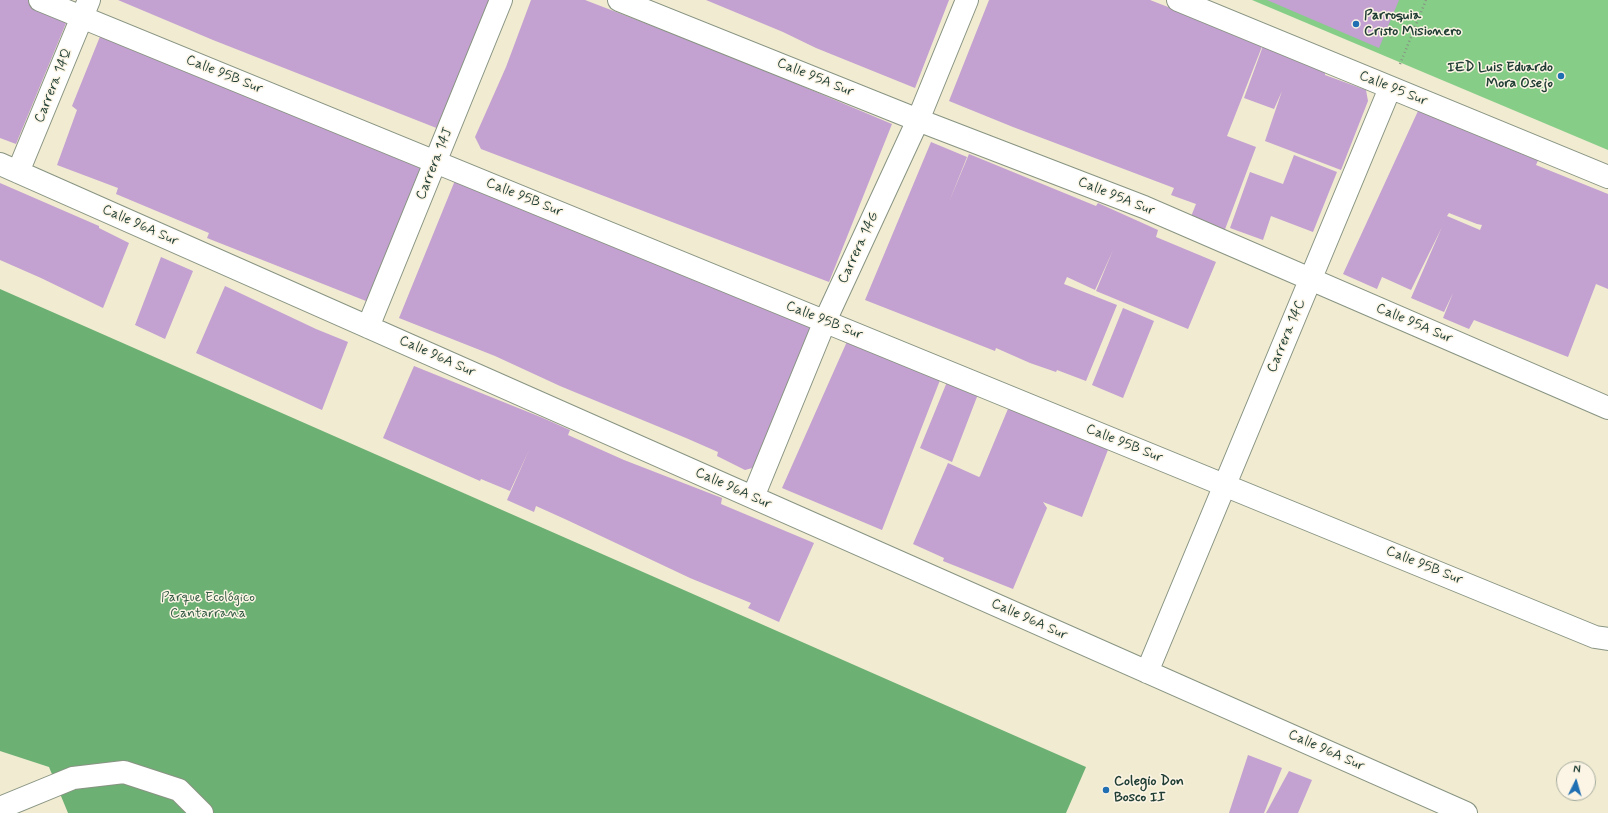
<!DOCTYPE html>
<meta charset="utf-8">
<style>
body{margin:0}
#map{position:relative;width:1608px;height:813px;overflow:hidden;background:#f1ebd1;font-family:Mynerve,sans-serif}
canvas{display:block}
.north{position:absolute;left:1556px;top:761px;width:40px;height:40px;box-sizing:border-box;background:#fcf5e5;border:1px solid #a4ab9e;border-radius:50%;rotate:5deg;font-size:11px;font-weight:700;line-height:16px;text-align:center;color:#1f3d34}
.north::after{content:'';display:block;margin:auto;width:14px;height:18px;background:#1f6fb2;clip-path:polygon(50% 0,100% 100%,50% 72%,0 100%)}
</style>
<div id="map">
<canvas width="1608" height="813"></canvas>
<div class="north">N</div>
</div>
<script>
const ctx = document.querySelector('canvas').getContext('2d');
ctx.lineJoin = 'round';
function fillPath(path, color) {
  ctx.fillStyle = color;
  ctx.fill(path, 'evenodd');
}
function trace(path, color, width, dash) {
  ctx.strokeStyle = color;
  ctx.lineWidth = width;
  ctx.lineCap = dash ? 'butt' : 'round';
  ctx.setLineDash(dash || []);
  ctx.stroke(path);
}
function label(font, color, halo, rows, align = 'center') {
  ctx.font = font + ' Mynerve,sans-serif';
  ctx.lineWidth = 3;
  ctx.setLineDash([]);
  ctx.textBaseline = 'middle';
  ctx.strokeStyle = halo;
  ctx.fillStyle = color;
  for (const [text, x, y, turn = 0] of rows) {
    ctx.save();
    ctx.translate(x, y);
    ctx.rotate((+turn || 0) * Math.PI / 180);
    ctx.textAlign = isNaN(turn) ? turn : align;
    if (halo) ctx.strokeText(text, 0, 0);
    ctx.fillText(text, 0, 0);
    ctx.restore();
  }
}
const green = new Path2D(`
 M1252,0H1608V150Z`);
const forest = new Path2D(`
 M0,289L1086,767L1066,813H68L49,767L0,751Z`);
const building = new Path2D(`
 M0,0H30L69,16L16,144L0,138Z
 M118,0H491L439,129L213,40Z
 M531,0H585L733,57L892,124L829,282L481,149L475,137L506,67Z
 M706,0H949L915,88L816,48L783,32Z
 M989,0H1150L1263,44L1227,136L1256,147L1224,232L1190,219L1196,204L1171,195L1174,188L1013,127L949,101Z
 M1267,0H1399L1379,48Z
 M101,34L426,162L371,303L207,238L209,233L116,194L118,188L57,165L77,110L72,106Z
 M1263,46L1325,69V75L1366,90L1368,101L1341,170L1265,141L1282,91L1274,109L1244,98Z
 M1423,108L1539,158L1536,165L1608,194V289L1596,284L1568,357L1474,320L1469,329L1443,318L1453,293L1444,312L1411,298L1442,227L1411,290L1382,277L1377,289L1343,274L1418,111ZM1449,213L1477,224L1482,225L1480,230L1447,216Z
 M931,142L967,157L949,202L969,154L1096,206L1098,203L1158,230L1156,237L1216,262L1188,329L1096,291L1113,250L1095,290L1067,277L1064,284L1117,305L1086,381L1057,370L1056,372L1030,363L996,348L995,351L865,300Z
 M1294,155L1337,172L1313,232L1271,216L1263,240L1230,228L1250,172L1283,184Z
 M456,178L814,320L756,467L745,470L717,456L718,452L686,438L560,386L495,356L399,318Z
 M0,183L99,226V228L129,243L103,308L41,278L0,260Z
 M161,257L193,271L165,339L135,325Z
 M225,286L316,329L348,342L322,410L196,353Z
 M1123,308L1154,321L1123,398L1092,385Z
 M849,337L942,375L882,530L782,488Z
 M414,366L543,418L570,430L568,435L624,460L722,498L721,504L814,543L779,622L748,608L751,603L690,578L567,520L536,506L534,512L507,500L529,450L510,491L481,479L480,481L383,438Z
 M949,377L980,389L952,462L920,448Z
 M1010,404L1111,442L1082,517L1043,502L1047,508L1013,589L943,561L944,558L913,544L948,463L979,477L980,476Z
 M1248,755L1282,768L1264,813H1229Z
 M1289,771L1312,780L1298,813H1266Z`);
const path = new Path2D(`
 M1400,64L1426,0`);
const minor = new Path2D(`
 M40,0L1595,637L1608,639
 M619,0L918,120L1144,207L1608,408
 M1178,0L1608,177
 M0,164L1466,813
 M18,172L89,0
 M368,327L501,0
 M753,497L825,321L918,120L967,0
 M1147,672L1390,88
 M0,808L73,778L124,772L179,790L202,813`);
const markers = [
 [1356,24,4,"#1f6fb2"],
 [1561,76,4,"#1f6fb2"],
 [1106,790,4,"#1f6fb2"]
];
const poiNames = [
 ["Parroquia",1364,16],
 ["Cristo Misionero",1364,32],
 ["IED Luis Eduardo",1553,68,"right"],
 ["Mora Osejo",1553,84,"right"],
 ["Colegio Don",1114,782],
 ["Bosco II",1114,798]
];
const streetNames = [
 ["Calle 95B Sur",224,75,22],
 ["Calle 95A Sur",815,78,22],
 ["Carrera 14Q",54,86,-68],
 ["Calle 95 Sur",1393,89,22],
 ["Carrera 14J",435,164,-68],
 ["Calle 95A Sur",1116,197,22],
 ["Calle 95B Sur",524,198,22],
 ["Calle 96A Sur",140,226,24],
 ["Carrera 14G",859,248,-65],
 ["Calle 95B Sur",824,321,22],
 ["Calle 95A Sur",1414,324,23],
 ["Carrera 14C",1287,336,-67],
 ["Calle 96A Sur",437,357,24],
 ["Calle 95B Sur",1124,444,22],
 ["Calle 96A Sur",733,489,24],
 ["Calle 95B Sur",1424,566,22],
 ["Calle 96A Sur",1029,620,24],
 ["Calle 96A Sur",1326,751,24]
];
const parkNames = [
 ["Parque Ecológico",208,598],
 ["Cantarrana",208,614]
];
fillPath(green, '#86cd88');
fillPath(forest, '#6cb074');
fillPath(building, '#c3a1d1');
trace(minor, '#889482', 24);
trace(path, '#889482', 2.5, [1, 3]);
trace(minor, '#fff', 22);
for (const [x, y, r, color] of markers) {
  const dot = new Path2D();
  dot.arc(x, y, r, 0, 2 * Math.PI);
  ctx.fillStyle = color;
  ctx.fill(dot);
  trace(dot, '#fcf5e5', 1.5);
}
label('bold 14px', '#1f3d34', '#fcf5e5', poiNames, 'left');
label('14px', '#1f3d34', '#fcf5e5', streetNames);
label('14px', '#345a45', '#fcf5e5', parkNames);
</script>
